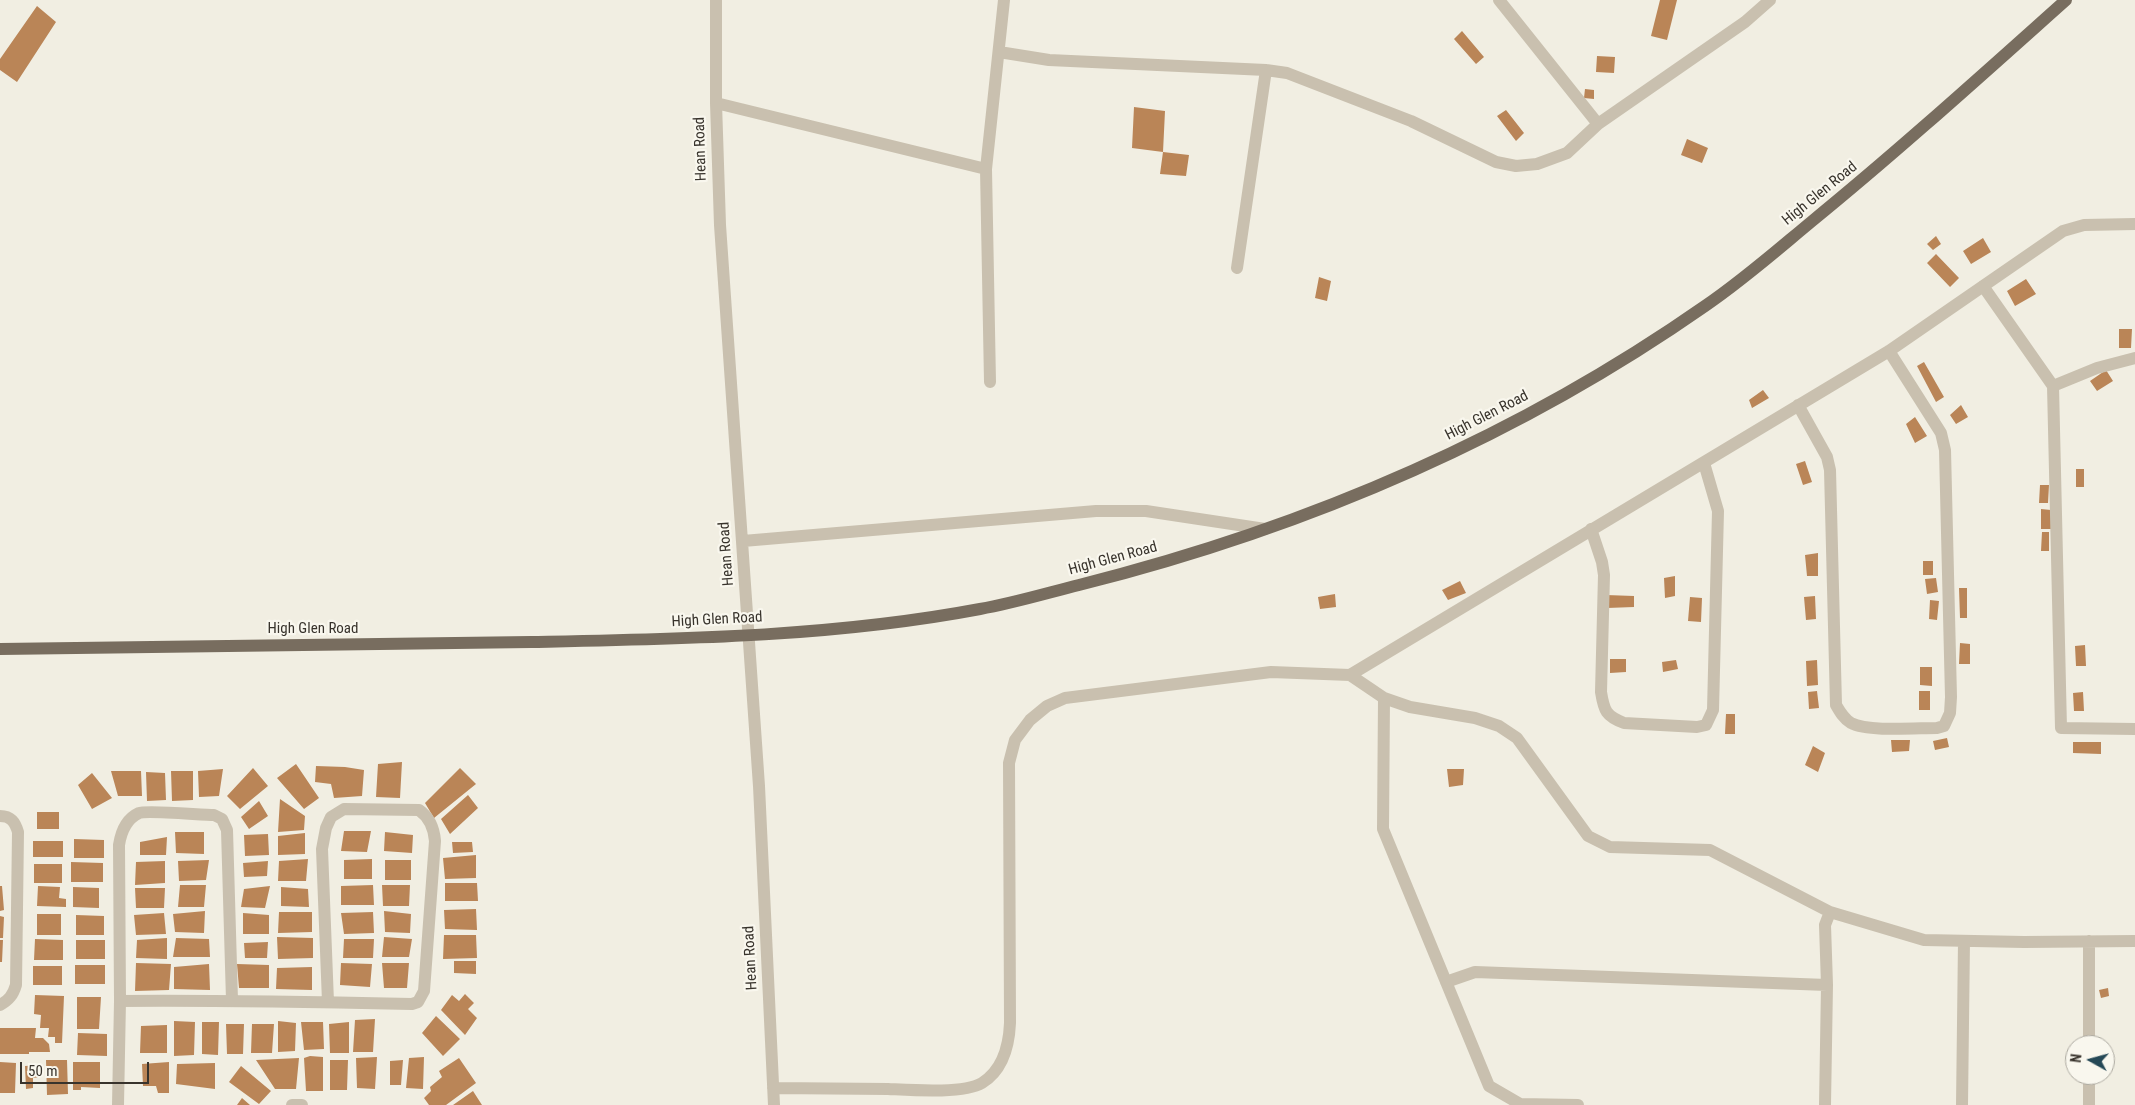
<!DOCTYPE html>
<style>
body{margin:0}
#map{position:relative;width:2135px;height:1105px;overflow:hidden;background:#f1eee2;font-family:"Roboto Condensed",sans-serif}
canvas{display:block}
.north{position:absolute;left:2065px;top:1035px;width:50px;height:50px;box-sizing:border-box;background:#f9f7ee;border:1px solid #aca9a0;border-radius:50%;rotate:277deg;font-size:14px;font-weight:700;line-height:20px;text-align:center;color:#38332c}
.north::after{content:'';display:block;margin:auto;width:18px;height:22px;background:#254856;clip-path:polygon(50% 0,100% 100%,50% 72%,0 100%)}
.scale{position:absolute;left:20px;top:1062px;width:129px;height:22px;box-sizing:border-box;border:2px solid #38332c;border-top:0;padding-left:6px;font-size:15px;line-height:18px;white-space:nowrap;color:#38332c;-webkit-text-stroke:4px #f9f7ee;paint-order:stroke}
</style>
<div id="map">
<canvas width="2135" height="1105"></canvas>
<div class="north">N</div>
<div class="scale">50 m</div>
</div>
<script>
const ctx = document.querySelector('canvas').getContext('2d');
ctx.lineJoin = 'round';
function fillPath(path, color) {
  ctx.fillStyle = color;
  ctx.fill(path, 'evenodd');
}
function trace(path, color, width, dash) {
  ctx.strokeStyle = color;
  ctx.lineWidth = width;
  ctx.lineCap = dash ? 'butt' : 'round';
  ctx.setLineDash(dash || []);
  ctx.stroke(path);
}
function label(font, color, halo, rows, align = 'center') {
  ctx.font = font + ' "Roboto Condensed",sans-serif';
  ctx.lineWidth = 4.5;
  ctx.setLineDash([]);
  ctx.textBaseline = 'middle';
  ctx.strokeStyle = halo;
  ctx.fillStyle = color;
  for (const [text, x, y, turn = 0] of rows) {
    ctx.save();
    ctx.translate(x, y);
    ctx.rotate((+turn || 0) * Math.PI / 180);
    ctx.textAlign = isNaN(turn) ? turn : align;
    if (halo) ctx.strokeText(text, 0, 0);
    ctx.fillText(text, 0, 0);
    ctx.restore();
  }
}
const building = new Path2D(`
 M1660,0H1677L1667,40L1651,36Z
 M37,6L56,22L17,82L0,70V59Z
 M1462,31L1484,57L1476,64L1454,39Z
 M1597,56L1615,57L1614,73L1596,72Z
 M1585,89L1594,90V99L1584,98Z
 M1134,107L1165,111L1163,152L1189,155L1186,176L1160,174L1163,152L1132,148Z
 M1506,110L1524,133L1516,141L1497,116Z
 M1687,139L1708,148L1702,163L1681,155Z
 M1936,236L1941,244L1933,250L1927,244Z
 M1983,238L1991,252L1971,264L1963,251Z
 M1936,254L1959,278L1950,287L1927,263Z
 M1319,277L1331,281L1327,301L1315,298Z
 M2026,279L2036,294L2015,306L2007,291Z
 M2119,329H2132L2131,348H2119Z
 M1924,362L1944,397L1936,402L1917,366Z
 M2106,370L2113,381L2097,391L2090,381Z
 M1763,390L1769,398L1752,408L1749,400Z
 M1961,405L1968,417L1956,424L1950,415Z
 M1915,417L1927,436L1915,443L1906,424Z
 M1805,461L1812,482L1803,485L1796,464Z
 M2076,469H2084V487H2076Z
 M2040,485H2049L2048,503H2039Z
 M2041,509L2051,510V529H2041Z
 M2042,532H2049V551H2041Z
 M1818,553V576H1807L1805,555Z
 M1923,561H1933V575H1923Z
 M1675,576V596L1665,598L1664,578Z
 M1936,578L1938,592L1927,594L1925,579Z
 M1460,581L1466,593L1448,600L1442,590Z
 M1959,588H1967V618H1960Z
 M1335,594L1336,607L1320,609L1318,597Z
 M1606,595L1634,596V607L1607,608Z
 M1815,596L1816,619L1806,620L1804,597Z
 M1690,597L1702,598L1701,622L1688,621Z
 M1930,600L1939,601L1937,620L1929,619Z
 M1960,643L1970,644V664H1959Z
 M2085,645L2086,666H2076L2075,646Z
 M1610,659H1626V672L1610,673Z
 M1676,660L1678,669L1663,672L1662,662Z
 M1817,660L1818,685L1807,686L1806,661Z
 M1920,667H1932V686L1920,685Z
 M1817,691L1819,708L1809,709L1808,692Z
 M1919,691H1930V710H1919Z
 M2083,692L2084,711H2074L2073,693Z
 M1726,714H1735V734H1725Z
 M1947,738L1949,747L1935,750L1933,741Z
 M1891,740H1910L1909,751L1892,752Z
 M2073,742H2101V754L2073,753Z
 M1813,746L1825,753L1818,772L1805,765Z
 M402,762L400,798L376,797L378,764Z
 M296,764L319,798L304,809L277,778Z
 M316,766L345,767L364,770L362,796L334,798L331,784L315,782Z
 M253,768L268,786L240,809L227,796Z
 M460,768L476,784L434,818L425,803Z
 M223,769L219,796L199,797L198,771Z
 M1447,769H1464L1463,785L1449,787Z
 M111,771H141L142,796H118Z
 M171,771H193V800L172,801Z
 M146,772L165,773L166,800L147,801Z
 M92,773L112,798L92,809L78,785Z
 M468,795L478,808L450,834L441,819Z
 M280,799L305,816L304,830L278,832Z
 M259,801L268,816L249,829L241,817Z
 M37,812H59V829H37Z
 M344,831H371L367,852L341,851Z
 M175,832H204V854L176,853Z
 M385,832L413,835L412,853L384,851Z
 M305,833V854L278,855V836Z
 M268,834L269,855L245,856L244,835Z
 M167,837L166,855H140V842Z
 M74,839L104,840V858H74Z
 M33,841H63V857H33Z
 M452,842H472L473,852L453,853Z
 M476,855V878L445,879L443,858Z
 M308,859L306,881H278L279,861Z
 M372,859V879H344V860Z
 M209,860L206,880L179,881L178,861Z
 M385,860H411V880H385Z
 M165,861V883L135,885L136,862Z
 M268,861L267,876L244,877L243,863Z
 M71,862L103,863V882H71Z
 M34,864H62V883H34Z
 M445,883H477L478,901H445Z
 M180,885H206L204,907H178Z
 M373,885L374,905H341V886Z
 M382,885H410L409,906H383Z
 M0,886H2L4,910L0,911Z
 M38,886L60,887L59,898L66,899V907L37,906Z
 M270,886L265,908L241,907L244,889Z
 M73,887L99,888V908L73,907Z
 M281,887L308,889L309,907L281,906Z
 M135,888H165L164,908H136Z
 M476,909L477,930L445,929L444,910Z
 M205,911L204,933L175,932L173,914Z
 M384,911L411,914L410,933L385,932Z
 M279,912H312V932L278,933Z
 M373,912L374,933L344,934L341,913Z
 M164,913L166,934L136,935L134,915Z
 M243,913L269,915V934H243Z
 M37,914H61V935H37Z
 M76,915L104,916V935H76Z
 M0,916L4,917L3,938H0Z
 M444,935H476L477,958L443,959Z
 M277,937L313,938V958L278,959Z
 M384,937L412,939L409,957H382Z
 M167,938V959L136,958L137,940Z
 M176,938L209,939L210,957H173Z
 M35,939L63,940V960H34Z
 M344,939H374L373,958H343Z
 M0,940H3L2,962H0Z
 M76,940H105V959H76Z
 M268,942L267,958H245L244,943Z
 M454,961H476V974L454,973Z
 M136,963L171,964L169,990L135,991Z
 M341,963L372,964L370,987L340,985Z
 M382,963H409L407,988H384Z
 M209,964L210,990L174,989V967Z
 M237,964L269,965V988H239Z
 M75,965H105V984H75Z
 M33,966H62V985H33Z
 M312,967V990L276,989L277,968Z
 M2108,988L2109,996L2101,998L2099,990Z
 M465,994L474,1003L468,1009L477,1018L465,1035L441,1010L452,995L459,1001Z
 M35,995L64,996L62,1043H55V1037H48L49,1028H40L41,1015L34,1014Z
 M77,997H101L99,1029H77Z
 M436,1016L460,1039L443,1056L422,1033Z
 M375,1019L373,1052H353L355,1020Z
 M174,1021L195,1022L194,1055L174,1056Z
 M278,1021L296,1023L295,1051L278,1052Z
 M202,1022H219L218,1055L202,1054Z
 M301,1022H323L324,1049L304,1050Z
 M349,1022V1053H330L329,1024Z
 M226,1024H244L243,1054H227Z
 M252,1024H274L272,1053H251Z
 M167,1025V1053H140L141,1026Z
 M0,1028H36L35,1038H43L49,1044L50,1052H29V1054H0Z
 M78,1033L107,1034V1056L77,1055Z
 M310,1056L323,1057V1091H306L304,1058Z
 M377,1057L375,1089L357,1088L356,1058Z
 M424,1057L423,1089L406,1088L409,1058Z
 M299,1058L296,1089H275L256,1060Z
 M459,1058L476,1083L446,1105H429L424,1098L431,1091L430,1087L442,1077L439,1071Z
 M46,1060H67L68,1094L47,1095Z
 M330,1060H348L347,1090H330Z
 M403,1060L401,1085H390V1061Z
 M0,1062L16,1063L15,1093H0Z
 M73,1062H100V1088L81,1087V1090H73Z
 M169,1062V1093H158L156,1086H143L142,1064Z
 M215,1063V1089L176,1084L177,1064Z
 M40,1065V1077L33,1078V1088L26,1089L25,1066Z
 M241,1066L271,1091L259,1104L229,1082Z
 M473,1091L482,1105H453Z
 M242,1098L250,1105H237Z`);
const minor = new Path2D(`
 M716,0V103L720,225L759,786L774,1105
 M1499,0L1598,124
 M999,52L1049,60L1266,70L1287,73L1411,121L1496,162L1516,166L1537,164L1567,153L1598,124L1745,22L1770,0
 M716,103L986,169
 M1237,268L1266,70
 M1983,286L2053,386L2061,728L2135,729
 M990,382L986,169L1004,0
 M2053,386L2097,368L2135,358
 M1798,405L1827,457L1830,470L1836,705C1840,712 1844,719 1851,723C1868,732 1916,728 1937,728L1944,726L1950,713L1951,697L1945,450L1941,433L1889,351
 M1591,529L1602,562L1604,575L1601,692C1604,711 1606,716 1624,723L1697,727L1706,725L1713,710L1718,511L1704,463
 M743,541L1096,511H1146L1265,529
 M1350,675L1384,698L1410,707L1475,718L1499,726L1517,738L1588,836L1610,847L1710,850L1830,912L1924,940L2024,942L2135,941
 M1384,698L1383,829L1489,1086L1520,1104L1578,1105
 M0,816C11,816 15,822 18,832L16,985C13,995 9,1000 0,1005
 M1446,982L1475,972L1827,985
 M120,1001C218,1000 315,1002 412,1004L418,1002L424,991L435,841C434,828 429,817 419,810L344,809L331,817L326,828L322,849L328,1002
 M2089,1045V941
 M773,1088C811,1088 850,1089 888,1089C910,1090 964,1094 982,1083C1003,1070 1009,1046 1010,1023L1009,763L1015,740L1030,720L1047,706L1065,698L1271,672L1350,675L1889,351L2063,231L2084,225L2135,224
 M118,1105L120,1001L119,845C121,832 126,819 139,813C147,810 202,815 214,815L222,819L227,830L232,1000
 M292,1105H302
 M1825,1105L1827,985L1825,925L1830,912
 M1962,1105L1964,941
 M2089,1105V1075`);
const major = new Path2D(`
 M0,649C177,646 354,645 531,642C681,639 832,637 980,609C1014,603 1047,593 1079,585C1302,529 1516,438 1705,306C1742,281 1776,251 1811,222C1898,151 1982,75 2066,0`);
const streetNames = [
 ["Hean Road",701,149,-92],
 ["High Glen Road",1820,194,-39],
 ["High Glen Road",1487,416,-27],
 ["Hean Road",727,554,-94],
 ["High Glen Road",1113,559,-15],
 ["High Glen Road",717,620,-3],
 ["High Glen Road",313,629],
 ["Hean Road",751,958,-93]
];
fillPath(building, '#ba8557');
trace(minor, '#c9c0af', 12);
trace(major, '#786d5f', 12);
label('15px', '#38332c', '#f9f7ee', streetNames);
</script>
